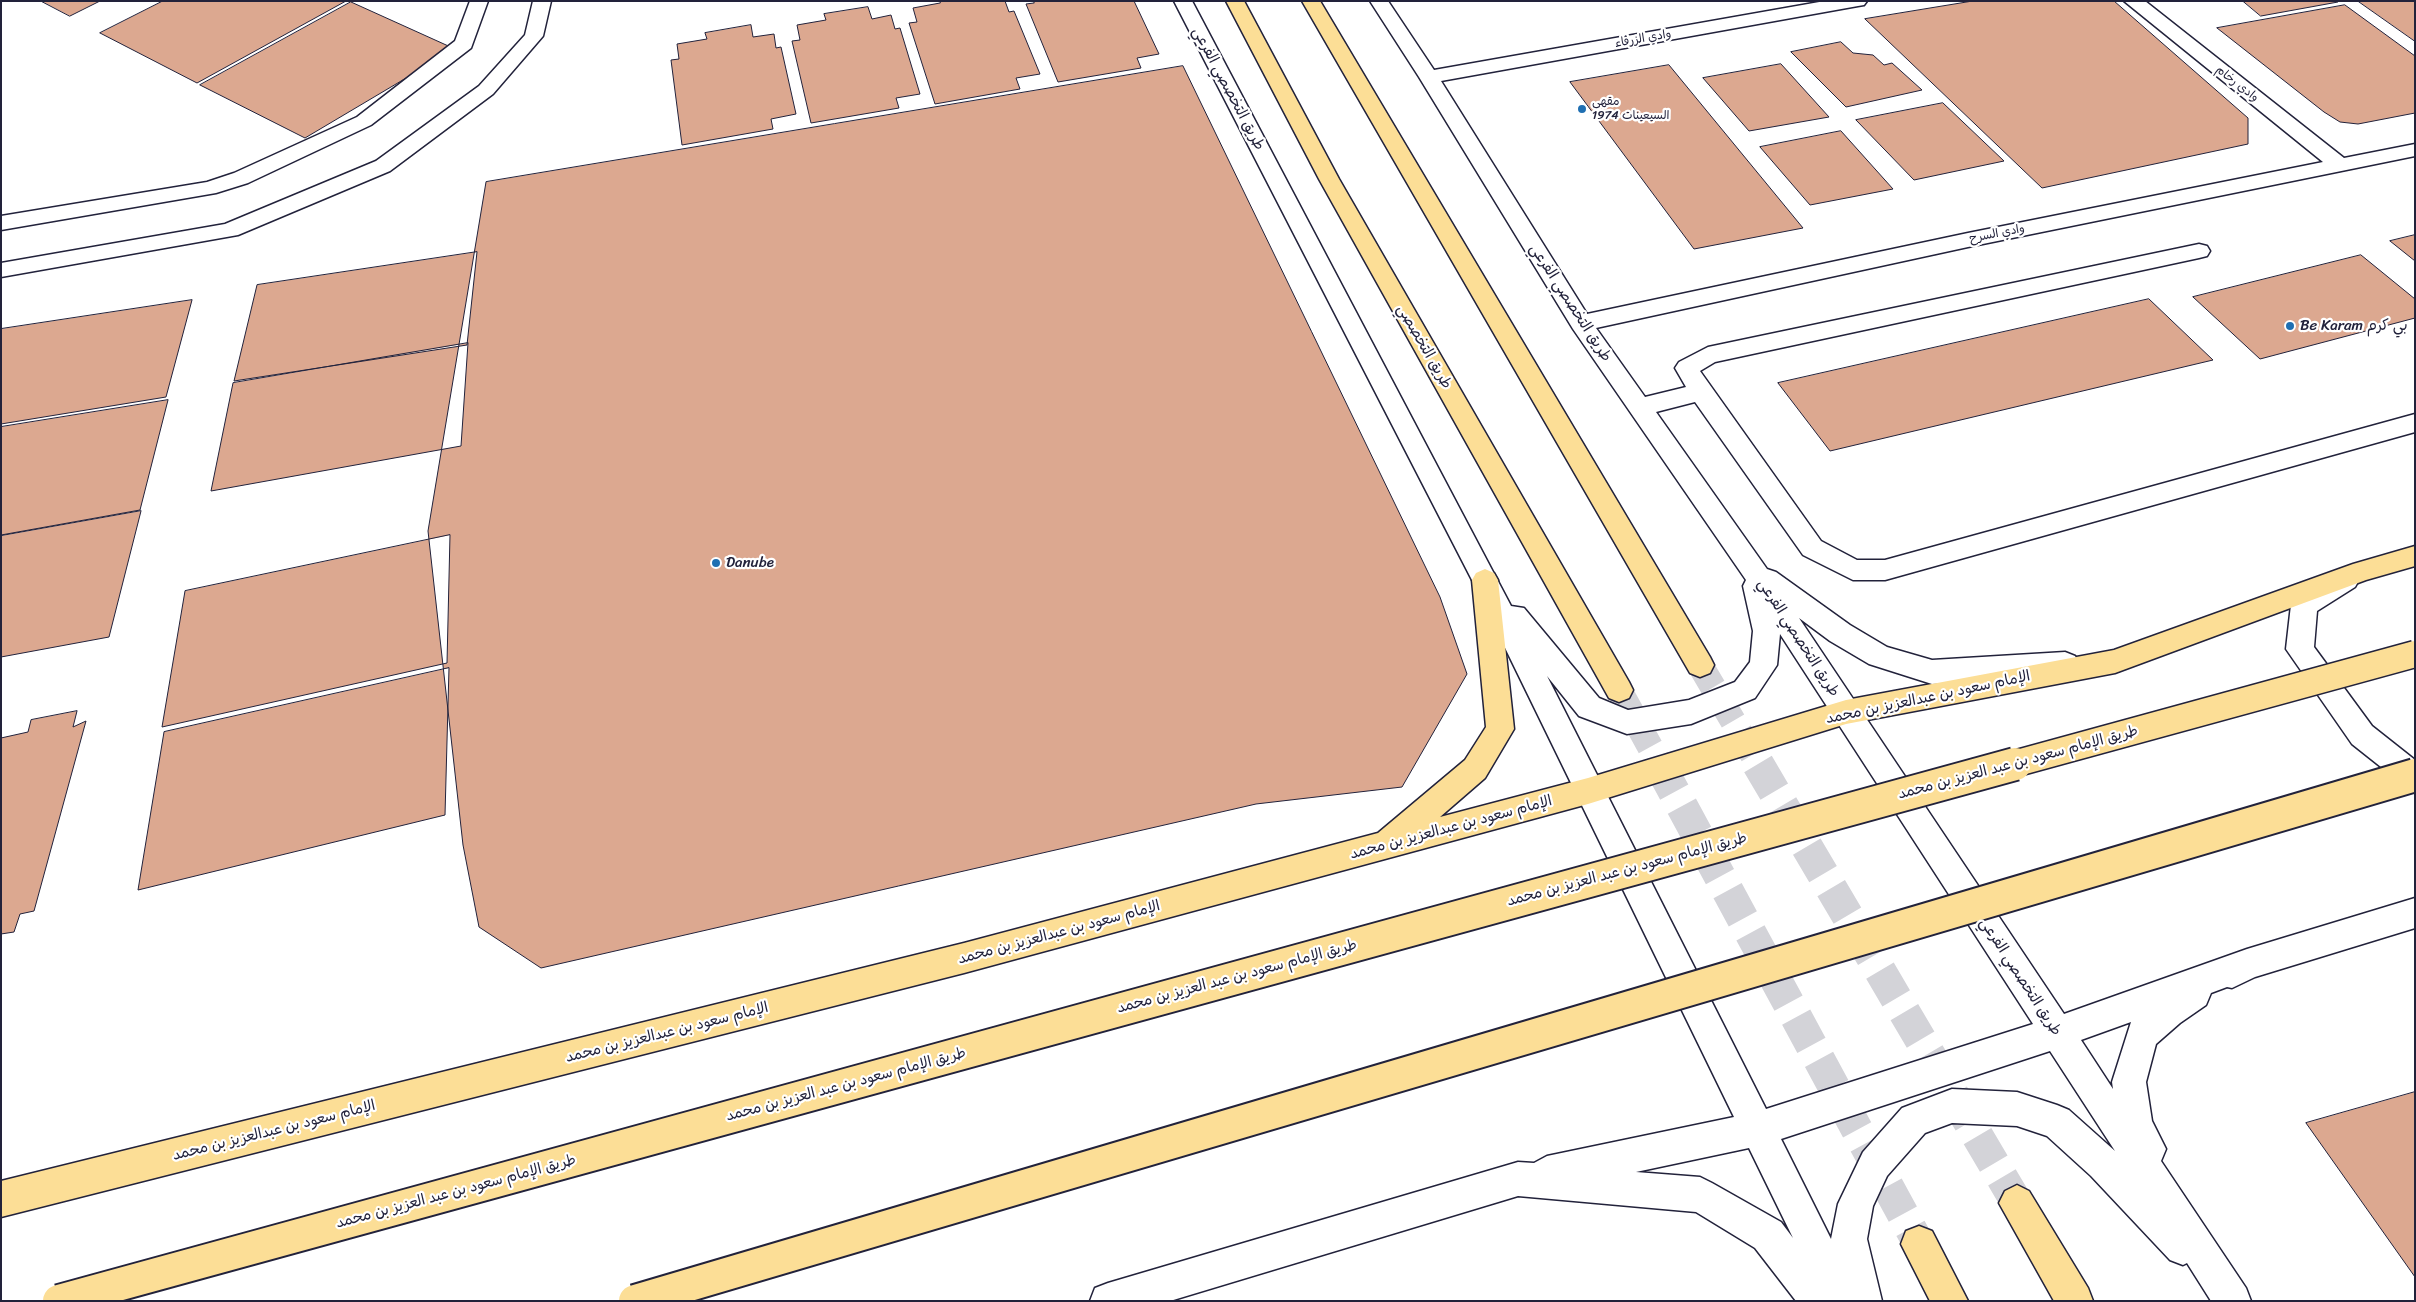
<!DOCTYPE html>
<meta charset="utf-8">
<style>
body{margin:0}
#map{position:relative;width:2416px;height:1302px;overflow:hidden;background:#fff;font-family:Sriracha,sans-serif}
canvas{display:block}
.frame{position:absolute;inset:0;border:2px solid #22223b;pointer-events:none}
</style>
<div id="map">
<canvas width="2416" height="1302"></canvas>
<div class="frame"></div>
</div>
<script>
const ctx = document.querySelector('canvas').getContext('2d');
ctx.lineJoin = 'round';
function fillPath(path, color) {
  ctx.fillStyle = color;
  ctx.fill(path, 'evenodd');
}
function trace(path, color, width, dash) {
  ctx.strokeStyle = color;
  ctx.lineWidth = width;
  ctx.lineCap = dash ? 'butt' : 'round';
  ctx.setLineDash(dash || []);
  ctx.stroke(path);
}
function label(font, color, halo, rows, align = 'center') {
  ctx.font = font + ' Sriracha,"Playpen Sans Arabic",sans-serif';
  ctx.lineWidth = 4.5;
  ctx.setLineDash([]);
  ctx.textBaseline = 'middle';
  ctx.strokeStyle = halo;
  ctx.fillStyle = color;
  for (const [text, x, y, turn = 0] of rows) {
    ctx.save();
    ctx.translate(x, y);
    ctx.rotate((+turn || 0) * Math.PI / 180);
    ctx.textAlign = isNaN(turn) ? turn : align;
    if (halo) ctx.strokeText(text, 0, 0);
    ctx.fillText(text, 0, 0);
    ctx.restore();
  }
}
const building = new Path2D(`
 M41,1H100L70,16Z
 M163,1H346L197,83L100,33Z
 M940,1H1005L1009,12L1014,11L1040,74L1016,78L1020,89L935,104L909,23L917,22L913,8L940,3Z
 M1033,1H1134L1159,54L1137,58L1141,68L1058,82L1026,4L1034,3Z
 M1973,1H2114L2248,118V144L2042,188L1865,19Z
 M2243,1H2337L2338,2L2261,16Z
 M2358,1H2415V41Z
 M351,2L455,49L305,138L200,85Z
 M2345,5L2415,56V113L2358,124L2340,122L2324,112L2217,28Z
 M868,7L872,19L891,15L895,29L900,28L920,94L896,98L899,108L811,123L792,41L800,40L797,25L826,20L824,14Z
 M751,25L753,37L774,34L776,48L781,47L796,114L771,119L773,129L682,145L671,60L679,59L677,44L707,39L705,33Z
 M1841,42L1853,53L1873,55L1884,65L1892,63L1922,90L1846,107L1791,52Z
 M1781,64L1829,117L1749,131L1703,78Z
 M1669,65L1803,228L1694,249L1570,82Z
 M1183,66L1440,597L1467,674L1402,787L1256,804L541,968L479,927L463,845L428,531L486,182Z
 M1943,103L2004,161L1914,180L1856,120Z
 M1841,131L1893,189L1810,205L1760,147Z
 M2415,235V261L2390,241Z
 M477,252L467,345L234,381L257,285Z
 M2361,255L2415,299V318L2260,359L2193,297Z
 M2149,299L2213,360L1830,451L1778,383Z
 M192,300L166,397L1,424V329Z
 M468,343L461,446L211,491L233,383Z
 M168,400L140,510L1,535V427Z
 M141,511L109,637L1,657V536Z
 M450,535L447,663L162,727L185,591Z
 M449,668L445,815L138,890L164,732Z
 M77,711L73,727L86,721L34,911L20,914L14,932L1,934V738L28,732L31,720Z
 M2415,1092V1277L2306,1123Z`);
const majorTunnelFar1 = new Path2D(`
 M1700,665L1759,765
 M1619,690L1660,765`);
const majorTunnel = new Path2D(`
 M1659,764L1919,1244
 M1758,764L2017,1203`);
const minor = new Path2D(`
 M470,1H488L471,48L371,125L248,183L216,193L1,230V216L207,182L234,173L357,117L455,41Z
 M533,1H551L543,36L493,94L390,171L238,235L1,277V263L225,224L376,161L479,86L525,35Z
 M1174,1H1192L1511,606L1524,608L1599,698L1628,710L1689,700L1735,682L1750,662L1753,631L1743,586L1746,580L1573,329L1419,77L1370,1H1388L1434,70L1825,1H1867L1864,5L1858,6L1441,81L1587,314L1968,233L2323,162L2124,1H2145L2344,158L2415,144V156L1968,247L1596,328L1645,397L1686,387L1675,368L1679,362L1708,347L2199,244L2207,246L2210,251L2207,256L2199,258L1715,362L1700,371L1821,541L1857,560H1885L2415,414V432L1885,580H1853L1803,555L1695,402L1656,412L1767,569L1776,572L1850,625L1887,647L1932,660L2065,652L2075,656L2079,664L2075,672L2065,676L1932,684L1869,664L1830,641L1799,618L2064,1014L2247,949L2415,898V928L2255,977L2232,988L2227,987L2211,993L2206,1005L2180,1023L2156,1044L2146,1082L2152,1121L2166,1149L2161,1161L2246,1288L2251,1301H2211L2187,1263L2183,1265L2170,1260L2091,1176L2047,1136L2017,1126L1952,1123L1925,1133L1887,1176L1873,1206L1867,1239L1882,1301H1796L1755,1248L1696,1212L1518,1196L1170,1301H1090L1095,1288L1108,1283L1518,1162L1534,1163L1547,1156L1734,1117L1472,580ZM1780,634L2033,1024L1766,1109L1547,676L1579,716L1627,734L1691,724L1755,698L1777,665ZM2131,1022L2112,1082L2113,1089L2081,1040ZM2050,1051L2115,1151L2069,1110L2057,1105L2017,1092L1952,1089L1902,1108L1863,1152L1838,1204L1831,1239L1781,1139ZM1749,1148L1793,1238L1781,1222L1712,1183L1700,1177L1636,1172Z
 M2346,569L2355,573L2359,580L2355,587L2317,611L2314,647L2372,726L2415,760V790L2405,786L2352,744L2286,649L2291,605L2295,597Z`);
const major = new Path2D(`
 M1226,1H1244L1339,179L1629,682L1633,690L1629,698L1619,702L1609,698L1319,179Z
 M1302,1H1320L1710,657L1714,665L1710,673L1700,677L1690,673Z
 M2415,546V566L2366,580L2115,673L1846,724L1588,804L964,973L1,1217V1181L964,943L1378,833L1465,760L1486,727L1472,580L1476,573L1485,569L1494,573L1498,580L1514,729L1485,778L1440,817L1588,778L1846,700L2114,650L2353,564Z
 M2017,1185L2029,1191L2088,1288L2093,1301H2054L1999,1203L2005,1191Z
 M1919,1226L1932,1231L1968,1301H1930L1901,1244L1906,1231Z`);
const majorBridgeFar1 = new Path2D(`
 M2010,765L2415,654`);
const majorBridge = new Path2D(`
 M59,1301L2015,764
 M635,1301L2415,775`);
const markers = [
 [1582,109,5,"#1f6fb2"],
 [2290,326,5,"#1f6fb2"],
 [716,563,5,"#1f6fb2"]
];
const farStreetnames = [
 ["وادي الزرقاء",1643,39,-10],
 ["وادي رخام",2237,84,38],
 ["وادي السرح",1997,234,-11]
];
const farPoinames = [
 ["مقهى",1592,102],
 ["السيعينات 1974",1592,116]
];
const streetNames = [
 ["طريق التخصصي الفرعي",1228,89,62],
 ["طريق التخصصي الفرعي",1570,303,57],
 ["طريق التخصصي",1424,347,60],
 ["طريق التخصصي الفرعي",1798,638,57],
 ["الإمام سعود بن عبدالعزيز بن محمد",1928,698,-12],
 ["طريق الإمام سعود بن عبد العزيز بن محمد",2018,763,-15],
 ["الإمام سعود بن عبدالعزيز بن محمد",1451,828,-15],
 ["طريق الإمام سعود بن عبد العزيز بن محمد",1627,870,-15],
 ["الإمام سعود بن عبدالعزيز بن محمد",1059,933,-15],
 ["طريق الإمام سعود بن عبد العزيز بن محمد",1237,977,-15],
 ["طريق التخصصي الفرعي",2020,977,57],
 ["الإمام سعود بن عبدالعزيز بن محمد",667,1033,-14],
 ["طريق الإمام سعود بن عبد العزيز بن محمد",846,1085,-15],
 ["الإمام سعود بن عبدالعزيز بن محمد",274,1131,-14],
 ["طريق الإمام سعود بن عبد العزيز بن محمد",456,1192,-15]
];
const poiNames = [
 ["Be Karam بي كرم",2300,326],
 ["Danube",726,563]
];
fillPath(building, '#dca890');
trace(building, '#22223b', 1);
trace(majorTunnelFar1, '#d3d3d8', 26, [26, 13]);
trace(majorTunnel, '#d3d3d8', 32, [32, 16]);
trace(minor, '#22223b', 3);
trace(major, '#22223b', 3);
fillPath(minor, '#fff');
fillPath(major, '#fcde96');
trace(majorBridgeFar1, '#22223b', 29, []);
trace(majorBridge, '#22223b', 36, []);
trace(majorBridgeFar1, '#fcde96', 26);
trace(majorBridge, '#fcde96', 32);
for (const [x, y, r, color] of markers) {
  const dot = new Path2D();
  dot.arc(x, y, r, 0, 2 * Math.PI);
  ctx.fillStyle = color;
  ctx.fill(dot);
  trace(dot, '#fff', 2);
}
label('12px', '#22223b', '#fff', farStreetnames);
label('12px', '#22223b', '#fff', farPoinames, 'left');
label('15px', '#22223b', '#fff', streetNames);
label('15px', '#22223b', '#fff', poiNames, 'left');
</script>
